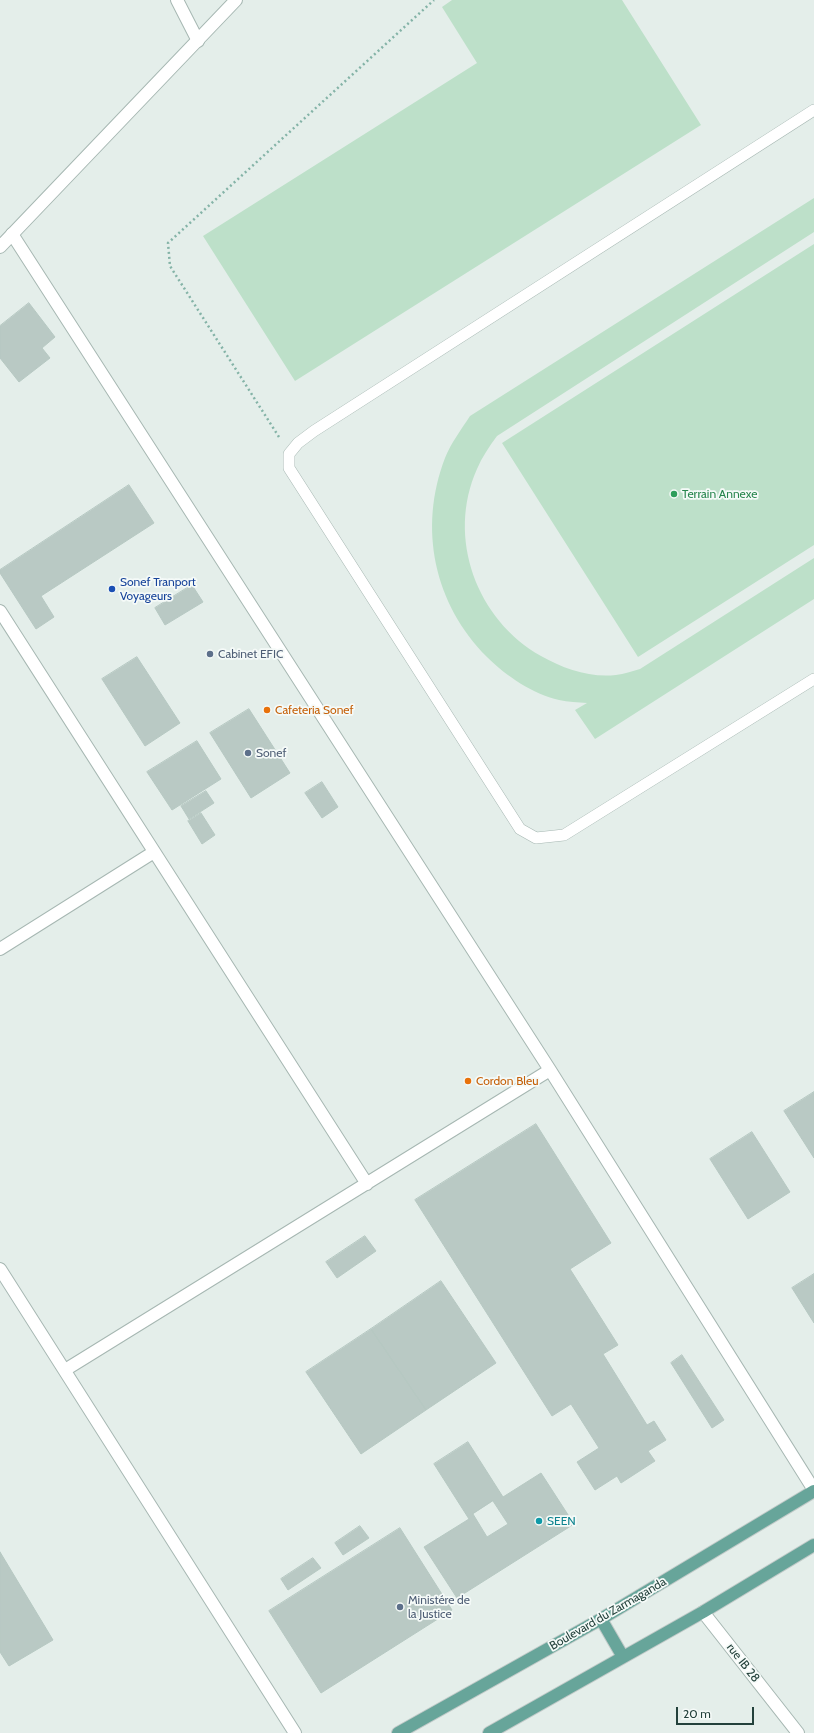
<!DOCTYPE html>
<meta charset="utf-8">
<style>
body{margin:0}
#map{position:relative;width:814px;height:1733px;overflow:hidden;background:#e4eeea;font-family:Cabin,sans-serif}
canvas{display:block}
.scale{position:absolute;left:676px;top:1707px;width:78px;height:18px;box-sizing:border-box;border:2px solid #23413b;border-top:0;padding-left:5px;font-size:12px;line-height:14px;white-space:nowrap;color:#23413b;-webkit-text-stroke:3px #f5faf8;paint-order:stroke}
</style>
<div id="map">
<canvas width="814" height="1733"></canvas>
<div class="scale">20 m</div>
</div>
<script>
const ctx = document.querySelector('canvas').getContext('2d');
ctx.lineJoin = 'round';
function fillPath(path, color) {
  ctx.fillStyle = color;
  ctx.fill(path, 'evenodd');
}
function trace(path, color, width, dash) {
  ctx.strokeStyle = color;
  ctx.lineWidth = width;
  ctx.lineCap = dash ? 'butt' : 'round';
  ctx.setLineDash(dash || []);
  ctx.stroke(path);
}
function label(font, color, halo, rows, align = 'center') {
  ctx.font = font + ' Cabin,sans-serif';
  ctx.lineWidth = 3.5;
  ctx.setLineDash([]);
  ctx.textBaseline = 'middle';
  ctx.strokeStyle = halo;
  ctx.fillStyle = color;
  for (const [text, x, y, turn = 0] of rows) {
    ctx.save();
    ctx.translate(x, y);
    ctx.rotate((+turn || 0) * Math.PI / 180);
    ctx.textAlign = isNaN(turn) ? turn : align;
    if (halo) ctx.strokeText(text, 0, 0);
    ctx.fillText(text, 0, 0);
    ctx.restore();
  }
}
const green = new Path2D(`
 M452,0H622L701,125L295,381L203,236L477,63L442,7Z
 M814,198V232L497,436C489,447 482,457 477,469C446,538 477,620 541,656C564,669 590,678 616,675C624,674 632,671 640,669L814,558V599L595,739L575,710L587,703C578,702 568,702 559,700C533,694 506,676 487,657C434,604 418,528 445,458C451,443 461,430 470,416Z
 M814,244V545L638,657L502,443Z`);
const building = new Path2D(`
 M29,303L55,337L42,348L50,358L19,382L0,358V326Z
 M129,485L154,523L41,596L54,617L36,629L0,573V570Z
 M192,585L203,602L165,625L155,608Z
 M137,657L180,723L145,746L102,679Z
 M249,709L290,773L251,798L210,733Z
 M197,741L221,779L172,810L147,772Z
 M322,782L338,807L322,818L305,793Z
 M206,791L214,803L189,819L181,806Z
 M201,813L215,835L202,844L188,821Z
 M814,1092V1158L784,1111Z
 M536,1124L611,1243L570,1269L618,1345L603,1354L647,1425L654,1421L666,1440L648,1451L655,1461L621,1483L617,1476L595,1490L577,1462L599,1448L571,1404L552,1416L415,1200Z
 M752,1132L790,1192L748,1219L710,1159Z
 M365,1236L376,1251L337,1278L326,1262Z
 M814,1274V1323L792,1288Z
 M441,1281L496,1363L426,1410L371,1329Z
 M371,1329L426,1410L361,1454L306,1372Z
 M682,1355L724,1420L712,1428L671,1363Z
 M468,1442L503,1497L541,1473L574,1524L457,1598L424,1547L469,1519L434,1464ZM493,1501L508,1524L487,1537L473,1514Z
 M360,1526L369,1538L343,1555L335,1543Z
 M400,1528L452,1610L321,1693L269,1611Z
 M0,1552L53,1640L9,1666L0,1652Z
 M313,1558L321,1568L288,1590L281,1579Z`);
const path = new Path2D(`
 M279,437L170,266L168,243L434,0`);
const service = new Path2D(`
 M814,110L314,431L298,443L289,454V468L520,829L536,838L564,835L814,679`);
const minor = new Path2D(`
 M177,0L198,41
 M12,234L550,1070L814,1490
 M0,611L367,1184
 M0,949L154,852
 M0,1269L295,1733
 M65,1370L550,1070
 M703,1612L798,1733`);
const tertiary = new Path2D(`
 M0,247L236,0`);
const primary = new Path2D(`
 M601,1619L623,1657
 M398,1733L601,1619L814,1491
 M489,1733L703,1612L814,1545`);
const markers = [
 [674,494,4,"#2e9e5b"],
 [112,589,4,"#1a4fb4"],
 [210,654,4,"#5c6f8a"],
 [267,710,4,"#e8710a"],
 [248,753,4,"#5c6f8a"],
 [468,1081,4,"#e8710a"],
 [539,1521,4,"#0f9aa8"],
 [400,1607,4,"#5c6f8a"]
];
const leisureNames = [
 ["Terrain Annexe",682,494]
];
const transitNames = [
 ["Sonef Tranport",120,582],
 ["Voyageurs",120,596]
];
const serviceNames = [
 ["Cabinet EFIC",218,654],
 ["Sonef",256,753],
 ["Ministére de",408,1600],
 ["la Justice",408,1614]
];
const foodNames = [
 ["Cafeteria Sonef",275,710],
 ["Cordon Bleu",476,1081]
];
const cultureNames = [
 ["SEEN",547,1521]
];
const streetNames = [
 ["Boulevard du Zarmaganda",608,1614,-30],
 ["rue IB 28",743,1663,52]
];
fillPath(green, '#bde0c9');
fillPath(building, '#b9c9c4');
trace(building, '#b6c8c2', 1);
trace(service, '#a6b7b2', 12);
trace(minor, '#a6b7b2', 14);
trace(tertiary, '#a6b7b2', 14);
trace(primary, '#c1cac8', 14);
trace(path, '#84b3a7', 2.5, [2, 3]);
trace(service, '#fff', 11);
trace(minor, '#fff', 12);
trace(tertiary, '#fff', 12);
trace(primary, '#67a59a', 12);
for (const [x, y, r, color] of markers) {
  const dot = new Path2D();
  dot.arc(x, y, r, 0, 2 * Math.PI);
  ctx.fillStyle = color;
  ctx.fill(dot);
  trace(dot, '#f5faf8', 1.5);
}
label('12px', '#27864d', '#f5faf8', leisureNames, 'left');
label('12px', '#164399', '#f5faf8', transitNames, 'left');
label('12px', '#4e5e75', '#f5faf8', serviceNames, 'left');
label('12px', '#c56008', '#f5faf8', foodNames, 'left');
label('12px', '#0d838f', '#f5faf8', cultureNames, 'left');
label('12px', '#23413b', '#f5faf8', streetNames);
</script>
